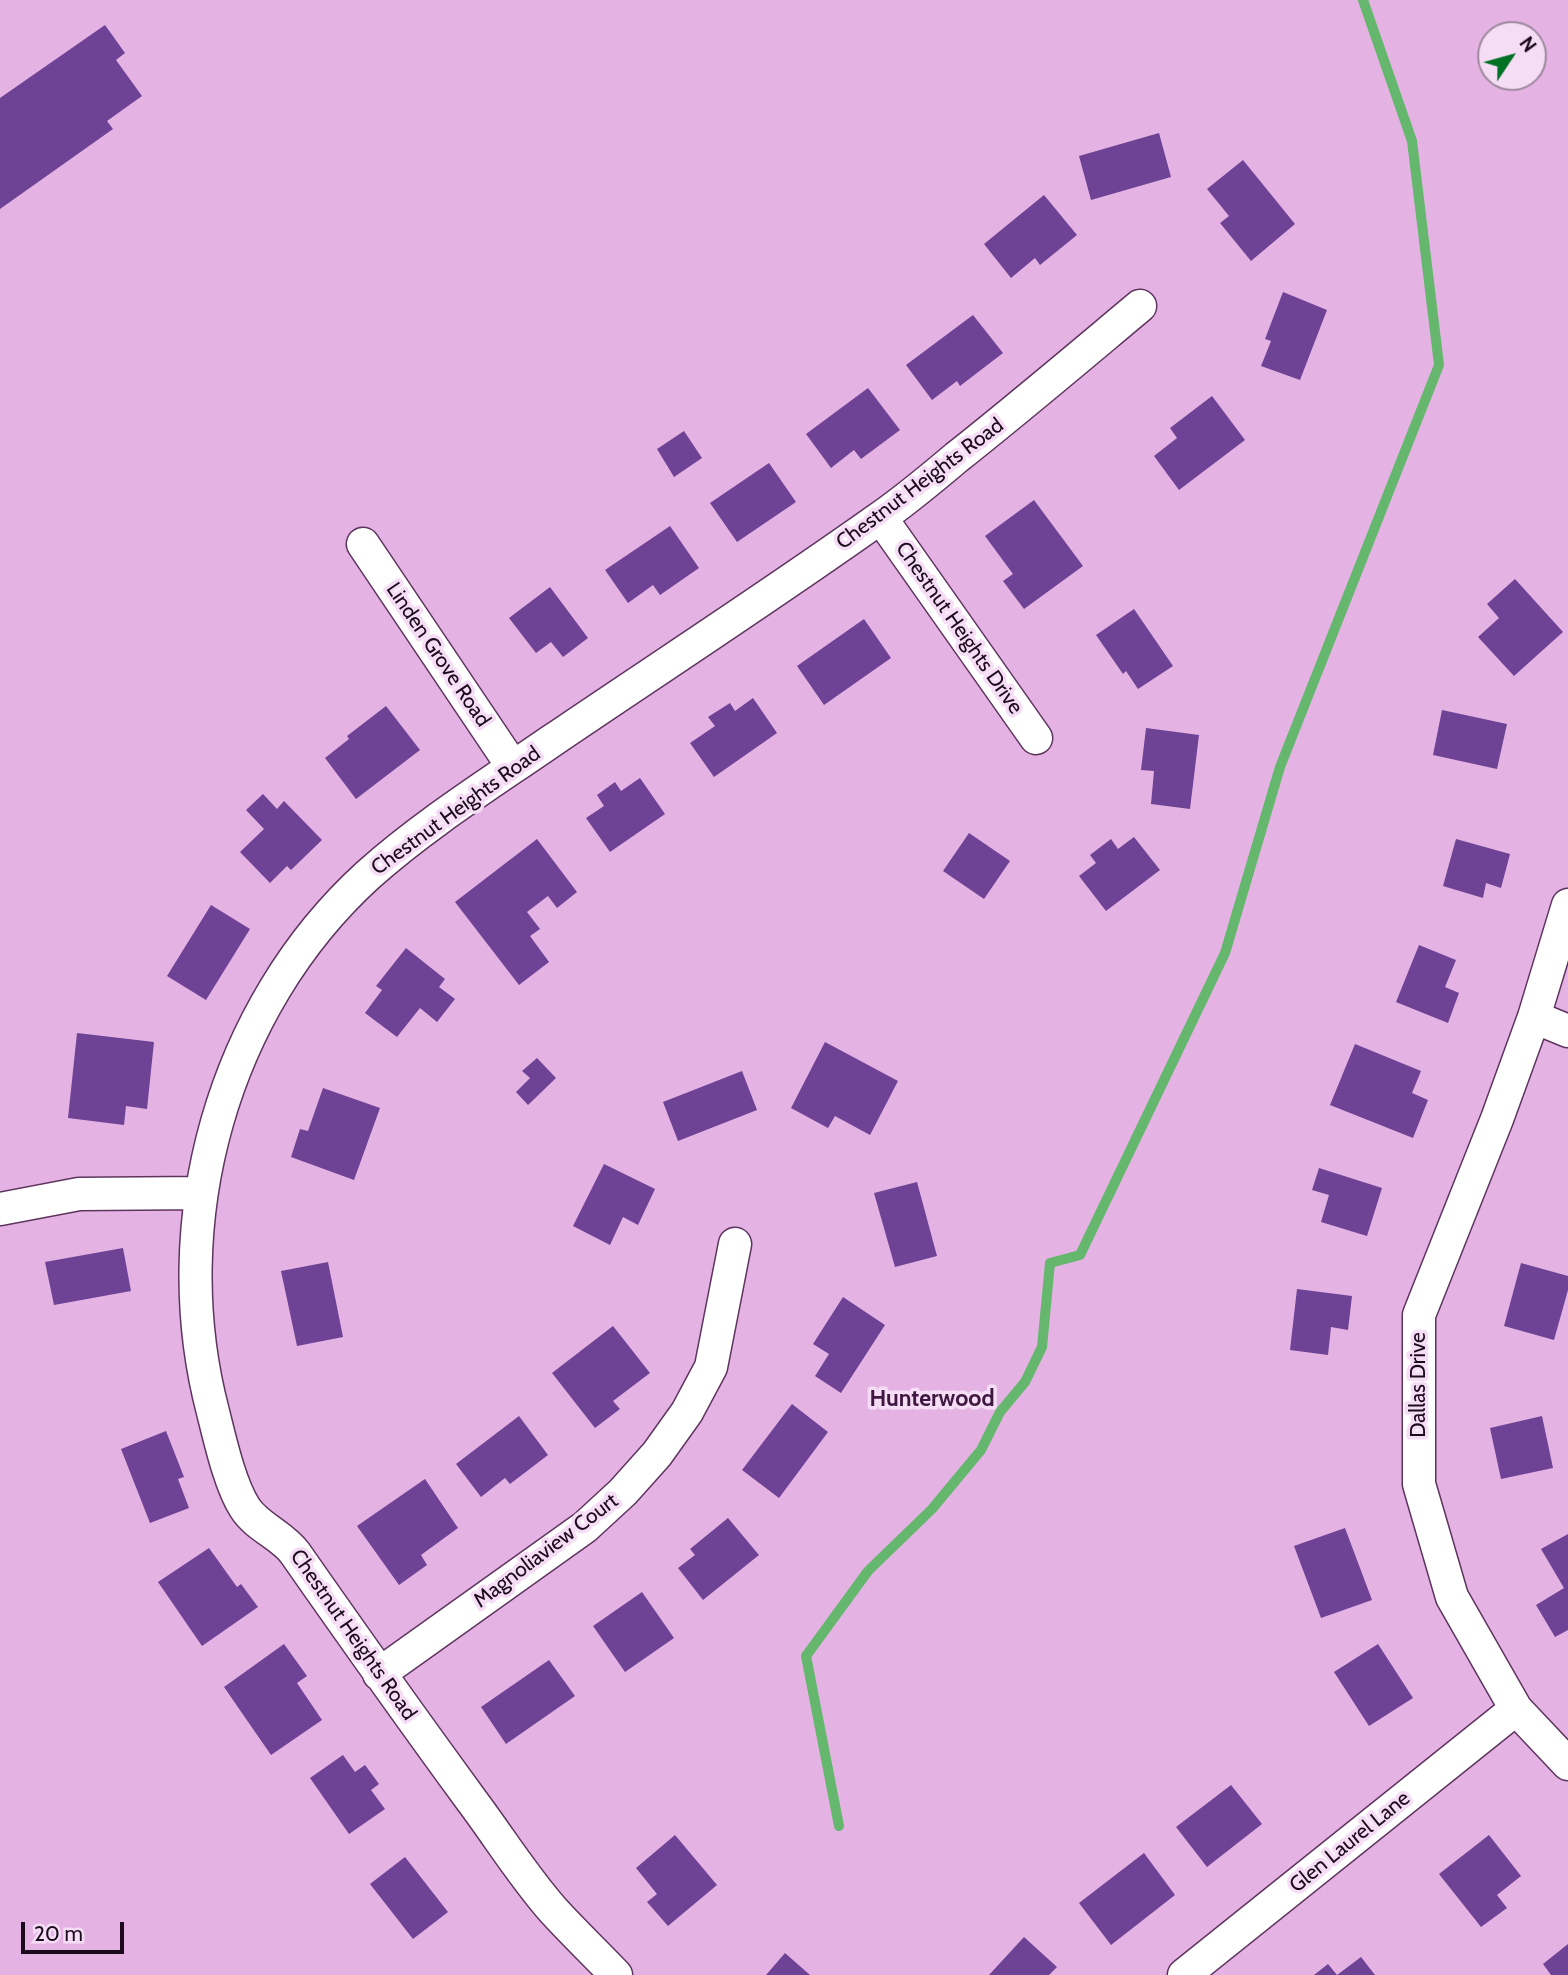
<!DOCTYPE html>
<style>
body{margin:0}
#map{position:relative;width:1568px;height:1975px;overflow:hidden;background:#e4b3e4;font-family:Cabin,sans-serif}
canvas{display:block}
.north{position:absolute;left:1477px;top:21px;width:70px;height:70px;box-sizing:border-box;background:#f6ddf6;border:2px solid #9f899f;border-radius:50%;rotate:54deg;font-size:19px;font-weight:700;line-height:28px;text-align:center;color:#1c0b1c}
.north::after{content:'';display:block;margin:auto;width:24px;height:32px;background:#017124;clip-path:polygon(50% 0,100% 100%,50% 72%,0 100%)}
.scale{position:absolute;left:21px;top:1922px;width:103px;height:32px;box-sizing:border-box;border:4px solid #1c0b1c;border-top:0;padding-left:9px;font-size:21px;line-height:24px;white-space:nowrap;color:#1c0b1c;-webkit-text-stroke:5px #f6ddf6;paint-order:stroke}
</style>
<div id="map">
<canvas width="1568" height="1975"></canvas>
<div class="north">N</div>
<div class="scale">20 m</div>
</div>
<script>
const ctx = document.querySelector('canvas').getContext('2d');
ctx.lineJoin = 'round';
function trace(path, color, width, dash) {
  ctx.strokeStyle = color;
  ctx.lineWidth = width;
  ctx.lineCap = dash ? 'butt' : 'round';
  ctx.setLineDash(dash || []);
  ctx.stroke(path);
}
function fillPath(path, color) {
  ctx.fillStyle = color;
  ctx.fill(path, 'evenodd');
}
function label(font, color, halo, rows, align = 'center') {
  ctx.font = font + ' Cabin,sans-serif';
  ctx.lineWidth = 7;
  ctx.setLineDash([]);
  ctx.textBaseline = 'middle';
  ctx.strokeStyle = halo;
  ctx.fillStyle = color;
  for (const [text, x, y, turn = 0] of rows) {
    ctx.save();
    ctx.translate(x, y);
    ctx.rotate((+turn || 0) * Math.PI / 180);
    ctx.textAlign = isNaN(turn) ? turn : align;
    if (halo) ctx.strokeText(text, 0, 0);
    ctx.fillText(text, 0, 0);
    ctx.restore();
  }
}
const stream = new Path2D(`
 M839,1826L806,1656L868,1571L932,1509L981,1450L1000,1412L1025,1382L1042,1347L1050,1263L1080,1255L1225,953L1280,767L1439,365L1412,141L1363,0`);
const building = new Path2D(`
 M105,25L125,53L116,60L142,96L107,121L113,129L0,209V98Z
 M1159,133L1171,177L1091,200L1079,156Z
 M1243,160L1295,224L1251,261L1220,223L1229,216L1207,189Z
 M1044,195L1077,235L1040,265L1035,258L1011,278L984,244Z
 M1283,292L1327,310L1300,380L1261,366L1271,341L1265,339Z
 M973,315L1003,353L960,386L957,381L932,400L906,365Z
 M868,388L900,430L861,459L854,450L831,468L806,434Z
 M1212,396L1245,440L1179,490L1154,456L1177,438L1170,428Z
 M684,431L702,458L674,477L657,449Z
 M769,463L796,502L737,542L710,503Z
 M1034,500L1083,566L1024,609L1003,581L1013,574L985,536Z
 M670,526L699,568L660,595L653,585L628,603L605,570Z
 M1515,579L1563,632L1514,676L1478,637L1499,618L1487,604Z
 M550,587L588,638L563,657L551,642L536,653L509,618Z
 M1134,609L1173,666L1138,689L1126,671L1123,674L1096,635Z
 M864,619L891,658L824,705L797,666Z
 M753,698L777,733L714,777L690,743L715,726L708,717L730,703L735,711Z
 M386,706L420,750L356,799L325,758L349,739L347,736Z
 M1442,710L1507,724L1497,769L1433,755Z
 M1146,728L1199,735L1190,809L1151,804L1154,771L1141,770Z
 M640,778L665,814L610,852L586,818L604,806L597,795L615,782L621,791Z
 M263,794L277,809L284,801L322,840L291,870L287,866L270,883L240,852L264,829L246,810Z
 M969,833L1010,861L984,899L943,871Z
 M1134,837L1160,870L1106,911L1079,876L1096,863L1090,855L1111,839L1118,849Z
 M537,839L577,892L557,908L548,896L527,912L540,929L530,936L549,962L519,985L455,902Z
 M1456,839L1510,854L1501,888L1486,883L1483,898L1443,886Z
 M211,905L250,929L206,1000L167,976Z
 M1419,945L1456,960L1445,987L1459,993L1448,1023L1396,1002Z
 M406,948L445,979L439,987L455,999L437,1022L420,1008L397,1037L365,1013L382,990L376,986Z
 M77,1033L154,1042L147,1109L126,1106L124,1125L68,1118Z
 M825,1042L898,1081L870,1135L835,1116L828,1128L791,1108Z
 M1355,1044L1421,1071L1412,1093L1428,1100L1413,1138L1330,1105Z
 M537,1058L556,1078L528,1105L516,1092L530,1078L522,1071Z
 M742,1071L757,1110L678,1141L663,1102Z
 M323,1088L380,1108L354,1180L291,1157L300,1129L308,1131Z
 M604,1164L655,1189L638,1225L623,1217L610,1245L573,1226Z
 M1319,1168L1382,1188L1367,1236L1321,1222L1329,1195L1312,1190Z
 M917,1182L937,1256L895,1267L874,1193Z
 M123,1248L131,1291L54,1305L45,1262Z
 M328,1262L343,1337L297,1346L281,1271Z
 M1521,1263L1568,1276V1290L1554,1340L1504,1326Z
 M1297,1289L1352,1296L1348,1330L1331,1327L1328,1355L1290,1350Z
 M843,1297L885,1325L841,1393L815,1376L829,1354L813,1344Z
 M613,1326L650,1373L613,1401L620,1409L595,1428L552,1373Z
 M792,1404L828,1432L779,1498L742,1470Z
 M519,1416L548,1455L510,1484L505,1478L481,1497L456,1464Z
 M1542,1416L1553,1468L1501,1479L1490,1428Z
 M166,1431L184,1477L178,1479L189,1508L150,1523L121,1449Z
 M425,1479L458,1528L421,1555L427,1565L399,1585L357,1526Z
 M728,1518L759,1555L703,1600L678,1568L695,1555L690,1549Z
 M1345,1528L1372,1600L1321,1618L1294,1546Z
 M1568,1534V1630L1555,1637L1536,1605L1564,1588L1541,1549Z
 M209,1548L237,1587L241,1584L258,1607L202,1646L158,1582Z
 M642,1592L674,1638L625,1672L593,1626Z
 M284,1644L307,1676L297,1683L322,1720L271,1755L224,1687Z
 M1378,1644L1413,1698L1369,1726L1334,1672Z
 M549,1660L575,1696L506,1744L481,1707Z
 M343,1755L355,1772L365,1765L379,1784L371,1790L385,1809L349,1834L310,1778Z
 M1231,1785L1262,1824L1207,1867L1176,1827Z
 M675,1835L717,1885L668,1926L647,1902L657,1894L636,1868Z
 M1489,1835L1521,1876L1497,1895L1507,1908L1481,1927L1439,1874Z
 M1144,1853L1175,1895L1111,1945L1079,1903Z
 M405,1857L448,1912L413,1939L370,1884Z
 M1024,1937L1057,1967L1049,1975H989Z
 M1568,1944V1975H1551L1543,1964Z
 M785,1953L810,1975H766Z
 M1361,1957L1375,1975H1314L1328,1964L1337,1975Z`);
const street = new Path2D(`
 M881,518L1036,738
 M363,544L513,767
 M1568,905L1534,1017L1497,1119L1419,1315V1484L1452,1597L1516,1709L1568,1764
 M1534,1017L1568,1031
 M0,1209L79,1194L201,1193
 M379,1674L585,1527L623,1492L657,1454L687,1412L711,1367L735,1244
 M616,1975C595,1953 573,1932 553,1910C523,1876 499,1837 472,1801C412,1719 353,1636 295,1553C282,1535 257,1527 245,1508C230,1485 220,1440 213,1412C163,1223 222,1008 368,875C424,825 489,784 550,742C659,668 770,596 877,520C905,501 931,479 957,457C1019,408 1079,357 1140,306
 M1184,1975L1516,1709`);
const streetNames = [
 ["Chestnut Heights Road",920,484,-37],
 ["Chestnut Heights Drive",959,628,55],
 ["Linden Grove Road",438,655,56],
 ["Chestnut Heights Road",456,811,-36],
 ["Dallas Drive",1419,1385,-90],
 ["Magnoliaview Court",546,1551,-37],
 ["Chestnut Heights Road",353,1635,55],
 ["Glen Laurel Lane",1350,1842,-39]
];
const neighbourhoodNames = [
 ["Hunterwood",932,1399]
];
trace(stream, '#64b76d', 10);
fillPath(building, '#6e4294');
trace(street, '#5e355f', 35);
trace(street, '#fff', 32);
label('21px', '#1c0b1c', '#f6ddf6', streetNames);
label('bold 23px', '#3f1740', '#f6ddf6', neighbourhoodNames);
</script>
